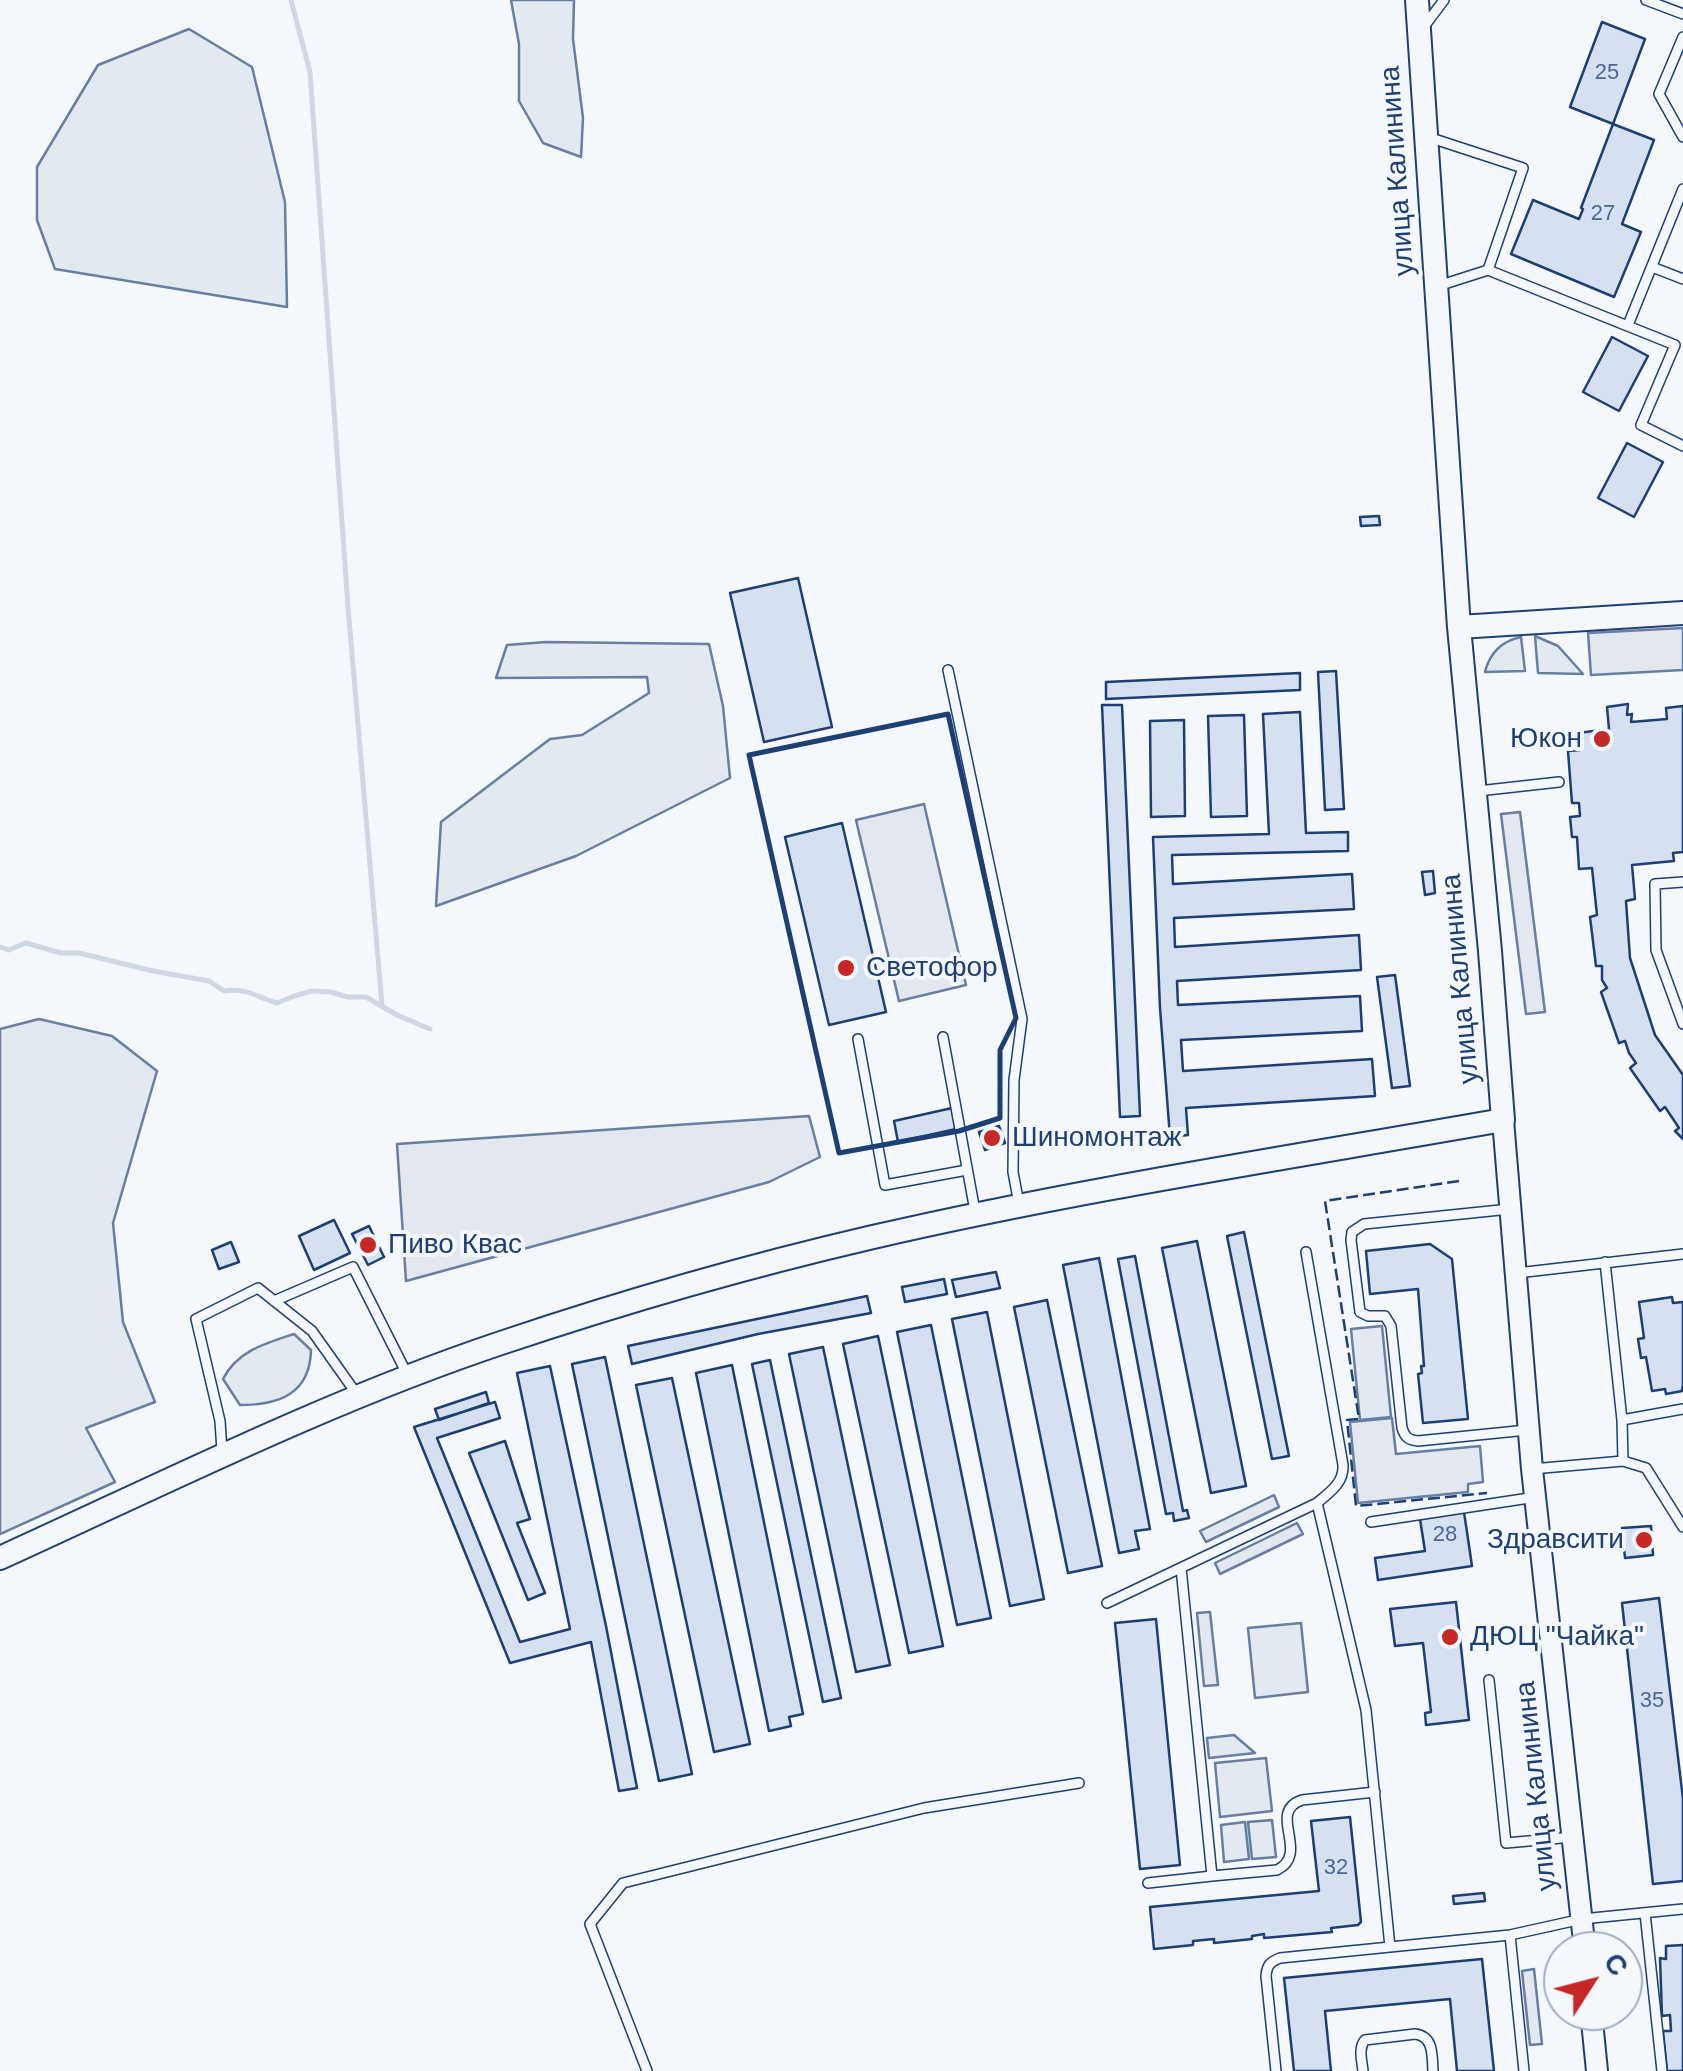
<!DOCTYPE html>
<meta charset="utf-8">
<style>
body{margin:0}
#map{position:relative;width:1683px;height:2071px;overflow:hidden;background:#f4f7fb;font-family:Arial,sans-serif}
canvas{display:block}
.north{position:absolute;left:1543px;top:1931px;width:100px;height:100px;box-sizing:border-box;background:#f4f7fb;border:2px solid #9eadc5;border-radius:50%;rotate:54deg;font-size:28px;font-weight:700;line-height:40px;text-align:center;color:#1d3f73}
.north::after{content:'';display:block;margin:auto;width:35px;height:45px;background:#c62828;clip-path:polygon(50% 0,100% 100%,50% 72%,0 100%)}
</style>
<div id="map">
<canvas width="1683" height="2071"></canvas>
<div class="north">С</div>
</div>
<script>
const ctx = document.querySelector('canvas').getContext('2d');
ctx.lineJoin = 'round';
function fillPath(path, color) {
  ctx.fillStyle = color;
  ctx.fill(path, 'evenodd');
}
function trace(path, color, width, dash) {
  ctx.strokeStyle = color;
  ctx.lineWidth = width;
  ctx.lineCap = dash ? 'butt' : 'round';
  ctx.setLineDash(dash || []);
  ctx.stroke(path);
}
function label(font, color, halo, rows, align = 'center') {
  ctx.font = font + ' Arial,sans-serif';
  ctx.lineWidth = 8;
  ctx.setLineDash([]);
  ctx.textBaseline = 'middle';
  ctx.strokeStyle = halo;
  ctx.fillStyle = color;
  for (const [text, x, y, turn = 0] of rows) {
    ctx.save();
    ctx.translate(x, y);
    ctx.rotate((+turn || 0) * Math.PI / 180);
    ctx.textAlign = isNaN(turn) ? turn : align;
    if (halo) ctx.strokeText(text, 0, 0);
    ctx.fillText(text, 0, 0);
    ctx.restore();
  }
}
const green = new Path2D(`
 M511,0H574L573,39L583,118L581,157L543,143L519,101V44Z
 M189,29L252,67L285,202L287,307L55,269L37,220V167L98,65Z
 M1535,636L1558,646L1583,674L1538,673Z
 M1521,637L1525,671L1485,672C1490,652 1502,641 1521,637Z
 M546,642L709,644L723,706L730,778L576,856L436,906L441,822L550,739L582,735L649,693L647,677L496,678L507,645Z
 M39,1019L112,1036L157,1071L113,1223L123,1322L155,1402L86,1428L115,1482L0,1534V1029Z
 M1382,1326L1391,1417L1360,1420L1351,1329Z
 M294,1334L311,1350C310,1394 279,1405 240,1405L223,1379C237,1351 266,1343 294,1334Z
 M1301,1623L1308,1692L1255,1698L1248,1628Z
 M1234,1735L1255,1753L1209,1758L1207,1738Z
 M1266,1758L1272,1811L1220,1817L1215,1763Z
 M1272,1820L1276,1857L1252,1859L1248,1822Z
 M1245,1822L1249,1859L1224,1862L1221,1825Z`);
const parking = new Path2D(`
 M1683,628V670L1591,675L1588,633Z
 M924,804L966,985L899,1001L856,820Z
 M1520,812L1545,1012L1526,1014L1501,814Z
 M809,1116L820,1157L769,1182L406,1281L397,1144Z
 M1392,1418L1396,1454L1480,1446L1483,1482L1468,1484V1492L1358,1503L1350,1422Z
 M1274,1495L1279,1507L1206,1542L1200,1531Z
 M1297,1523L1303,1534L1220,1574L1215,1563Z
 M1210,1612L1218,1685L1204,1686L1197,1613Z
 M1534,1969L1542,2044L1530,2045L1522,1971Z`);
const stream = new Path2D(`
 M291,0L310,72L348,607L382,1005
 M0,947L9,950L26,943L61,953H79L153,971L209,981L224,991C249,988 254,996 277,1003L294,996L312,991L330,992L348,997H366L397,1015L430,1029`);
const building = new Path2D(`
 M1602,22L1645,39L1613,124L1570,107Z
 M1613,124L1654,140L1622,224L1641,232L1614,297L1511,254L1533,200L1579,219L1583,209L1581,208Z
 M1612,337L1648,356L1619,411L1583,392Z
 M1627,443L1663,462L1634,517L1598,498Z
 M1379,516L1380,525L1361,526L1360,517Z
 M798,578L832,727L764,742L730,593Z
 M1336,671L1344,809L1325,810L1318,672Z
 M1300,673V690L1106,699V682Z
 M1628,704L1627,715L1632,714L1631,722L1667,719L1666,708L1683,706V852L1673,853L1674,861L1632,865L1635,899L1626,901L1630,958L1655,1035L1683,1075V1139L1675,1131L1679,1128L1665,1107L1660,1111L1630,1068L1636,1063L1629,1053L1625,1041L1619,1043L1601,992L1607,988L1602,980V966H1596L1590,917L1597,915L1592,868L1579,869L1577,837H1572L1570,817L1580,816L1579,803H1572L1568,751L1580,750L1578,733L1609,729L1607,707Z
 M1102,705H1122L1140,1116L1120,1117Z
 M1300,712L1306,833L1348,832V851L1172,855L1173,884L1352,874L1354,909L1174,918L1175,947L1359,935L1361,970L1177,981L1178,1005L1360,996L1362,1031L1181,1040L1183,1071L1372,1059L1375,1096L1186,1108L1188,1135L1170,1137L1160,1008L1153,837L1269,834L1263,714Z
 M1244,715L1247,816L1211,817L1208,716Z
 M1184,720L1185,816L1151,817L1150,721Z
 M842,823L886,1012L829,1025L785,837Z
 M1433,871L1435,893L1425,895L1422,872Z
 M1395,975L1410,1086L1392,1088L1377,977Z
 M952,1108L956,1129L898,1142L894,1121Z
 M999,1126L1005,1143L985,1150L979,1132Z
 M334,1220L350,1253L314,1270L299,1236Z
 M369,1226L384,1257L368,1265L352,1234Z
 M1244,1232L1289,1456L1272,1459L1227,1236Z
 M1197,1241L1246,1486L1211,1493L1162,1248Z
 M231,1242L239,1262L219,1269L212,1250Z
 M1430,1244L1452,1259L1468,1419L1423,1423L1418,1374L1422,1373L1421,1366H1424L1418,1289L1370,1294L1366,1251Z
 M1135,1256L1183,1511L1187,1510L1189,1518L1174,1521L1173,1513L1166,1514L1118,1259Z
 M1099,1258L1150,1529L1135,1531L1139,1549L1119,1553L1063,1265Z
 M996,1272L1000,1288L956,1297L952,1280Z
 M944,1279L947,1294L905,1302L902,1287Z
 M867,1296L871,1313L758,1334L632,1364L628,1346Z
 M1672,1297L1673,1303L1683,1302V1385L1682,1391L1666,1394L1665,1389L1652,1391L1646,1357L1641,1358L1638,1339L1644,1338L1639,1302Z
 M1047,1300L1102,1566L1068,1573L1014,1307Z
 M987,1312L1044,1599L1010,1606L952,1319Z
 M931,1325L991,1618L957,1625L897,1332Z
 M878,1336L943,1646L909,1653L843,1344Z
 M823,1347L890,1665L856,1672L789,1354Z
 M605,1357L692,1774L659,1781L572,1364Z
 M770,1360L841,1698L823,1702L752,1364Z
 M732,1365L803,1714L789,1717L791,1726L769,1731L696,1373Z
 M550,1366L606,1626L637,1788L619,1791L591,1642L510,1663L414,1427L495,1402L500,1418L437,1438L520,1642L570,1629L517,1373Z
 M672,1378L750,1744L714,1752L636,1385Z
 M486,1392L489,1403L439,1420L435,1409Z
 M505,1441L530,1519L517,1523L545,1593L528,1600L469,1453Z
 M1464,1512L1472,1566L1378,1580L1375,1558L1425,1551L1420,1519Z
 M1651,1526L1653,1555L1625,1558L1622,1528Z
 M1659,1598L1683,1799V1881L1653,1884L1622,1603Z
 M1456,1602L1469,1720L1426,1725L1425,1713L1431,1712L1423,1643L1395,1646L1390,1609Z
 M1156,1619L1180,1865L1140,1869L1115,1623Z
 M1350,1817L1361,1922L1358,1925L1331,1928L1332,1932L1264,1938V1934L1252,1936V1939L1214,1943V1939L1193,1941V1945L1154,1949L1150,1907L1319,1891L1311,1821Z
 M1484,1893L1485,1901L1454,1904L1453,1896Z
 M1683,1945V2071H1667L1663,2031H1671L1670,2015L1662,2016L1660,1958L1666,1959V1946Z
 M1482,1959L1494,2071H1457L1450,1999L1325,2011L1331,2071H1294L1284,1978Z`);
const service = new Path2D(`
 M1646,0L1683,14
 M1423,28L1444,0
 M1683,37L1659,94L1683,137
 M1428,137L1523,168L1488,270
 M1652,267L1683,279
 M1438,286L1488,270L1675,345L1641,425L1683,446
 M1628,325L1683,189
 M948,670L1022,1019L1014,1080L1013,1172L1019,1204
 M1478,791L1559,782
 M1683,882L1655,884L1656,950L1683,1024
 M943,1037L975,1211
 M858,1039L885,1185L967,1170
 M1510,1209L1364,1224L1352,1232L1351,1240L1360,1312L1368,1316H1385L1391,1326L1402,1428C1405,1437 1408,1440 1418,1441L1527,1430
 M1306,1252L1343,1465C1344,1483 1330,1492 1317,1503L1366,1710L1390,1947
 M1605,1262L1622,1420L1683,1409
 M1517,1273L1683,1254
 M274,1301L353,1267L408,1376
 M1622,1420L1623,1461
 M222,1451L220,1421L196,1319L258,1288L312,1331L356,1393
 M1532,1469L1623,1461L1646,1468L1683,1527
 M1371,1522L1536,1497
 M1181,1568L1212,1876L1277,1870C1311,1853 1266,1812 1302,1800L1375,1792
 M1107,1603L1317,1503
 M1489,1680L1506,1843L1573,1837
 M1148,1883L1212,1876
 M1645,1913L1662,2071
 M1510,1935L1524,2071
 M647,2071L590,1924L623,1883L924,1808L1079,1783
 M1276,2071L1266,1976C1267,1965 1270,1962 1280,1958L1510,1935L1582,1919L1683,1909
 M1363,2071C1362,2061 1358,2048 1365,2040L1415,2034C1434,2036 1432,2056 1433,2071`);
const tertiary = new Path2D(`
 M1503,1120L1532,1469L1585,1951
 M1591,2011L1597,2071`);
const secondary = new Path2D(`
 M1459,627L1683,613
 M0,1558C165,1483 328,1401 501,1343C623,1302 748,1266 873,1237C1081,1189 1293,1157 1503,1120L1490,951L1459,627L1417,0`);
const fence = new Path2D(`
 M1459,1181L1325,1201L1359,1419L1347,1420L1356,1506L1487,1493`);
const wall = new Path2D(`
 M948,714L1016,1018L1000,1050V1118L959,1131L839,1153L749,755Z`);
const markers = [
 [1602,739,10,"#c62828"],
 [846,968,10,"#c62828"],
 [992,1138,10,"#c62828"],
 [368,1245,10,"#c62828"],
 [1644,1540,10,"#c62828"],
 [1450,1637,10,"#c62828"]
];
const numberNames = [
 ["25",1607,73],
 ["27",1603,214],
 ["28",1445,1535],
 ["35",1652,1701],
 ["32",1336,1868]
];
const streetNames = [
 ["улица Калинина",1398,171,-94],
 ["улица Калинина",1461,979,-95],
 ["улица Калинина",1537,1786,-96]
];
const poiNames = [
 ["Юкон",1582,739,"right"],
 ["Светофор",866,968],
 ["Шиномонтаж",1012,1138],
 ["Пиво Квас",388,1245],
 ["Здравсити",1624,1540,"right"],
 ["ДЮЦ \"Чайка\"",1470,1637]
];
fillPath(green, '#e3e9f0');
trace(green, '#687fa3', 2.5);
fillPath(parking, '#e3e8f0');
trace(parking, '#687fa3', 2.5);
trace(stream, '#cfd7e4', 5);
fillPath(building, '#d5e0f0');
trace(building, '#1d3f73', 2.5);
trace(service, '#1d3f73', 12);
trace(tertiary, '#1d3f73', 24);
trace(secondary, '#1d3f73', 26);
trace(service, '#f4f7fb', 9);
trace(tertiary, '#f4f7fb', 20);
trace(secondary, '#f4f7fb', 22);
trace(fence, '#1d3f73', 2.5, [12, 5]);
trace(wall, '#1d3f73', 5);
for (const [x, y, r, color] of markers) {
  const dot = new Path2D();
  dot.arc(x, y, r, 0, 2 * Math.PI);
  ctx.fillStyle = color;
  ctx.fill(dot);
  trace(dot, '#f4f7fb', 4);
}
label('22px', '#4b6792', null, numberNames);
label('28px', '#1d3f73', '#f4f7fb', streetNames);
label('28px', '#1d3f73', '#f4f7fb', poiNames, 'left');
</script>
